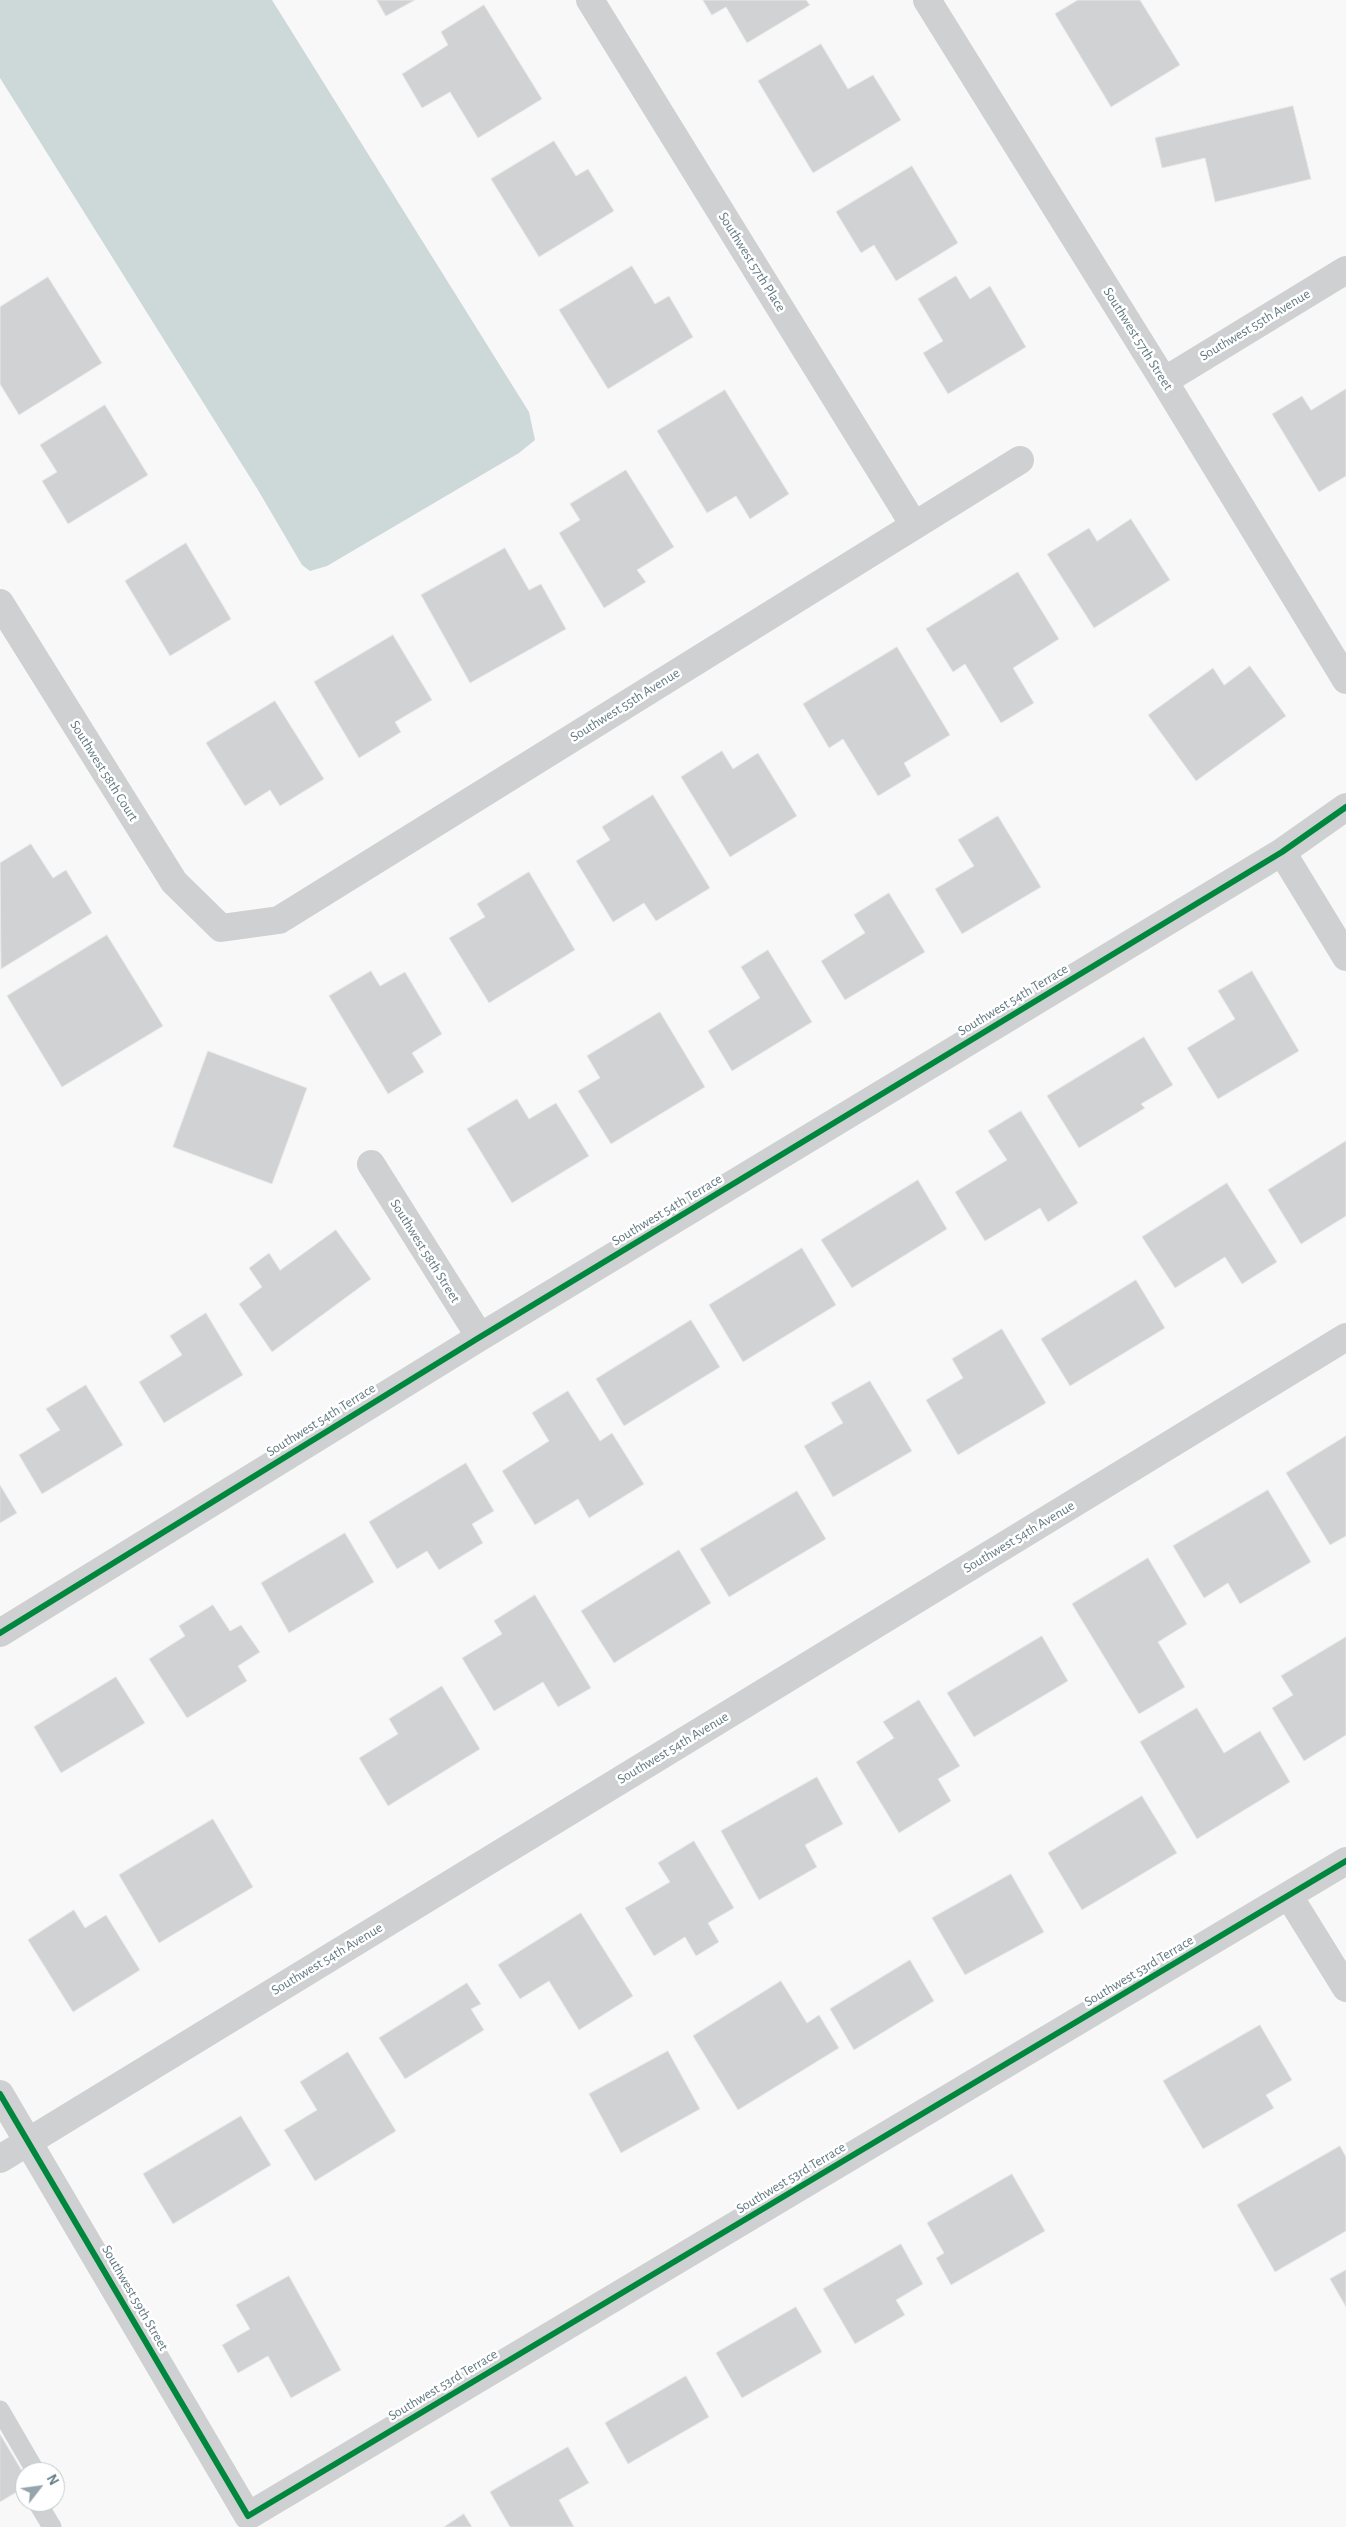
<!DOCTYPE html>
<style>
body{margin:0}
#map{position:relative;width:1346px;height:2527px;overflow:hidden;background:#f8f8f8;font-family:"Alegreya Sans",sans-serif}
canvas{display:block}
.north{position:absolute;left:15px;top:2462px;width:50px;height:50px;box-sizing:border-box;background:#fff;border:1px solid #c0c9cd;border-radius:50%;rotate:60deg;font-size:14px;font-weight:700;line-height:20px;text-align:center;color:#627983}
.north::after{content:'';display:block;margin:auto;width:18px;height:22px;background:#96a5ac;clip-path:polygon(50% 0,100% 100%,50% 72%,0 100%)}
</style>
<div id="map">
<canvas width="1346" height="2527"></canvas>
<div class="north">N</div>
</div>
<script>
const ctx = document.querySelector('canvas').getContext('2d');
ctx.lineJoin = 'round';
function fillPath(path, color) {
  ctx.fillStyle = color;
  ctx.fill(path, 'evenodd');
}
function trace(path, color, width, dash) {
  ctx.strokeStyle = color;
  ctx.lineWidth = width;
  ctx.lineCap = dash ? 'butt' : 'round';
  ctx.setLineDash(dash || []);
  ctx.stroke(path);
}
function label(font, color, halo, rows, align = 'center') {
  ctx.font = font + ' "Alegreya Sans",sans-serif';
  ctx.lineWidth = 5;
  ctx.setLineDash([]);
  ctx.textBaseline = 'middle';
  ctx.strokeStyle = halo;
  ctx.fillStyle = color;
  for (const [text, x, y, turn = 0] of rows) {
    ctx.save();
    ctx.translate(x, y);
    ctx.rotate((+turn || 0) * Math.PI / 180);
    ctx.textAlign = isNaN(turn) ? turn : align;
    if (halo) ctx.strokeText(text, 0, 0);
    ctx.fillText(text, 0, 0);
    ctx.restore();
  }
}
const water = new Path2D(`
 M0,0H272L529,412L535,440L519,453L327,566L310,571L302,565L258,490L0,78Z`);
const building = new Path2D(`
 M377,0H415L386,16Z
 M703,0H806L810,5L747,43L726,7L712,15Z
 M1078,0H1140L1180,65L1111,107L1055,14Z
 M484,5L542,99L478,138L450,92L422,108L402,74L448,45L441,32Z
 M821,44L848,89L873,75L901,120L813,173L758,81Z
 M1293,106L1311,179L1215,202L1205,158L1162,168L1155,138Z
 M554,141L576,176L588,169L614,211L539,257L491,179Z
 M912,166L958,243L896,281L874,245L861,253L836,212Z
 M632,266L655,304L669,296L693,337L608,389L559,310Z
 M956,276L970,299L990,286L1026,347L948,394L923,353L943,341L918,299Z
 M48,277L102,363L19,415L0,384V307Z
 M1346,389V476L1319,492L1272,414L1302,396L1311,410Z
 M725,390L789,494L750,519L736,496L707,513L657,431Z
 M105,405L148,475L68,524L42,481L57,472L40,445Z
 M626,470L674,547L637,570L646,582L604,608L559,533L580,520L570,504Z
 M1131,519L1170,580L1094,628L1047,554L1089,528L1097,541Z
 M186,543L231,619L170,656L125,581Z
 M505,548L529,590L541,584L566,629L470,683L421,595Z
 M1018,572L1059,639L1013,668L1034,703L1001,723L965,664L953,672L926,629Z
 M393,635L432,700L395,722L401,732L359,758L314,682Z
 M897,647L950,735L904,763L911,776L878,796L843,739L829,748L803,704Z
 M1250,666L1286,716L1196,781L1148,715L1213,668L1224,685Z
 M275,701L324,779L280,806L270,790L245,806L206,743Z
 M722,751L733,769L758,753L797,816L730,857L681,777Z
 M653,795L710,888L656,921L644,903L613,922L576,861L610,840L602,827Z
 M998,816L1041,887L962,934L935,889L974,866L958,840Z
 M31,844L53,878L66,870L92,913L1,969L0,863Z
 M529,872L575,950L489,1003L449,938L485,917L477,904Z
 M889,893L925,952L845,1000L821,961L865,933L854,915Z
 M107,935L163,1026L62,1087L7,996Z
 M768,950L812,1022L732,1071L708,1031L760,998L741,967Z
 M371,971L380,986L405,972L442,1034L412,1053L424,1072L388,1094L329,996Z
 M1252,971L1299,1051L1218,1099L1187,1048L1235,1019L1218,991Z
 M660,1012L705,1087L611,1144L578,1091L600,1078L587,1056Z
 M1144,1037L1173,1085L1141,1104L1145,1108L1079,1148L1047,1096Z
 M208,1051L307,1088L272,1184L173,1147Z
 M517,1099L529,1119L556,1103L589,1156L512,1203L467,1129Z
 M1021,1111L1078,1203L1048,1222L1040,1208L985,1241L955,1192L1007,1160L988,1131Z
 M1346,1141V1216L1301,1244L1268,1190Z
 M918,1180L947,1229L852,1288L821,1240Z
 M1227,1183L1277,1262L1242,1284L1225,1257L1175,1288L1142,1237Z
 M336,1230L371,1279L272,1352L239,1304L262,1287L249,1268L269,1253L280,1270Z
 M802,1248L836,1305L743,1362L709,1305Z
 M1136,1280L1165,1328L1070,1386L1041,1339Z
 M206,1313L243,1375L164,1423L139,1382L182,1355L170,1336Z
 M691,1320L720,1367L624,1426L596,1379Z
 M1002,1329L1046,1403L958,1455L926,1400L963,1378L952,1359Z
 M870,1381L912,1451L833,1497L804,1446L843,1423L831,1403Z
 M86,1385L123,1445L42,1494L19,1455L60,1430L46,1409Z
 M568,1391L600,1441L612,1433L644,1484L589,1518L578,1499L535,1525L502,1471L549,1441L532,1413Z
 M1346,1436V1536L1330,1545L1286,1473Z
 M466,1463L494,1511L472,1524L483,1543L439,1570L427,1551L397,1569L369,1522Z
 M0,1485L17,1513L0,1523Z
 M1268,1490L1311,1562L1240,1604L1228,1583L1204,1598L1173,1546Z
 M797,1491L826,1539L729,1597L700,1549Z
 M345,1533L374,1582L289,1633L261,1583Z
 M679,1550L711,1603L614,1663L581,1611Z
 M1148,1558L1187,1624L1158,1642L1185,1687L1139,1714L1072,1604Z
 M535,1595L591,1688L558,1707L543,1682L494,1711L462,1658L502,1634L494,1621Z
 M213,1605L230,1631L241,1625L260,1652L238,1666L247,1681L187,1718L149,1659L185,1636L179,1626Z
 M1042,1636L1068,1681L974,1737L947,1693Z
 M1346,1637V1735L1304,1761L1272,1708L1293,1695L1281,1676Z
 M116,1677L145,1723L61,1773L34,1727Z
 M442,1686L480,1749L388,1806L359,1758L398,1734L389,1719Z
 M919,1700L960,1766L938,1779L951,1801L899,1833L856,1762L894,1738L883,1722Z
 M1197,1708L1224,1753L1260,1731L1290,1782L1197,1839L1140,1742Z
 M817,1777L843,1824L805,1845L817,1867L759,1900L721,1831Z
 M1142,1796L1177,1853L1082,1910L1048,1853Z
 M213,1819L253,1887L159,1943L119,1875Z
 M694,1841L734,1908L708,1923L719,1942L696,1956L685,1937L654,1956L625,1908L670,1882L658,1863Z
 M1011,1874L1044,1932L965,1975L932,1918Z
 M74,1910L85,1928L106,1915L140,1970L73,2012L28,1940Z
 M581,1913L633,1996L579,2030L549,1981L520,1999L498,1965Z
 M910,1960L934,2001L854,2050L830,2009Z
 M781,1981L807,2023L819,2015L839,2048L738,2110L693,2036Z
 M467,1983L481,2004L471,2009L484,2030L405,2079L379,2038Z
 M1260,2025L1292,2080L1266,2095L1274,2108L1203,2149L1163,2081Z
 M668,2051L700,2109L621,2153L589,2094Z
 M348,2052L396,2131L315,2181L284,2130L317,2110L300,2082Z
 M241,2116L271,2165L173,2224L143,2174Z
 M1340,2146L1346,2157V2231L1275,2272L1237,2205Z
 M1012,2174L1045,2231L951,2285L936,2258L944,2253L927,2223Z
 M901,2244L923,2284L896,2300L905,2315L855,2344L823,2289Z
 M1346,2270V2307L1330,2279Z
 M289,2276L341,2370L291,2398L268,2356L238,2373L222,2345L250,2329L236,2305Z
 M796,2307L822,2352L742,2398L716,2353Z
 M686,2376L709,2417L628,2464L605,2423Z
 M0,2434L25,2476V2487L0,2502Z
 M568,2447L589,2483L559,2500L574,2527H510L490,2492Z
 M464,2514L472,2527H444Z`);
const lane = new Path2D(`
 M0,2410L36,2472
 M37,2502L52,2527`);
const street = new Path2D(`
 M590,0L914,525
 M927,0L1164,381L1346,680
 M1164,381L1346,270
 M0,603L174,882L221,928L279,920L1020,460
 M1282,852L1346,957
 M371,1164L480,1337
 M0,1633L480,1337L1282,852L1346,807
 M1289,1896L1346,1988
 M0,2094L248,2516L1346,1861
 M0,2159L1346,1337`);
const cycleway = new Path2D(`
 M0,1633L480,1337L1282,852L1346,807
 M0,2094L248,2516L1346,1861`);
const streetNames = [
 ["Southwest 57th Place",752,262,58],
 ["Southwest 55th Avenue",1255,325,-31],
 ["Southwest 57th Street",1138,339,58],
 ["Southwest 55th Avenue",625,705,-32],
 ["Southwest 58th Court",104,771,58],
 ["Southwest 54th Terrace",1013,1000,-31],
 ["Southwest 54th Terrace",667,1210,-31],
 ["Southwest 58th Street",425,1251,58],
 ["Southwest 54th Terrace",321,1420,-32],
 ["Southwest 54th Avenue",1019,1537,-31],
 ["Southwest 54th Avenue",673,1748,-31],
 ["Southwest 54th Avenue",327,1959,-31],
 ["Southwest 53rd Terrace",1139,1971,-31],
 ["Southwest 53rd Terrace",791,2178,-31],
 ["Southwest 59th Street",135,2298,60],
 ["Southwest 53rd Terrace",443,2385,-31]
];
fillPath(water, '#cdd8d9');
fillPath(building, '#d0d2d3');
trace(building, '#e8e8e8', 1);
trace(lane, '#ced0d1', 19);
trace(street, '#ced0d1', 28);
trace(cycleway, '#00873e', 6);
label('14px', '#627983', '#fff', streetNames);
</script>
